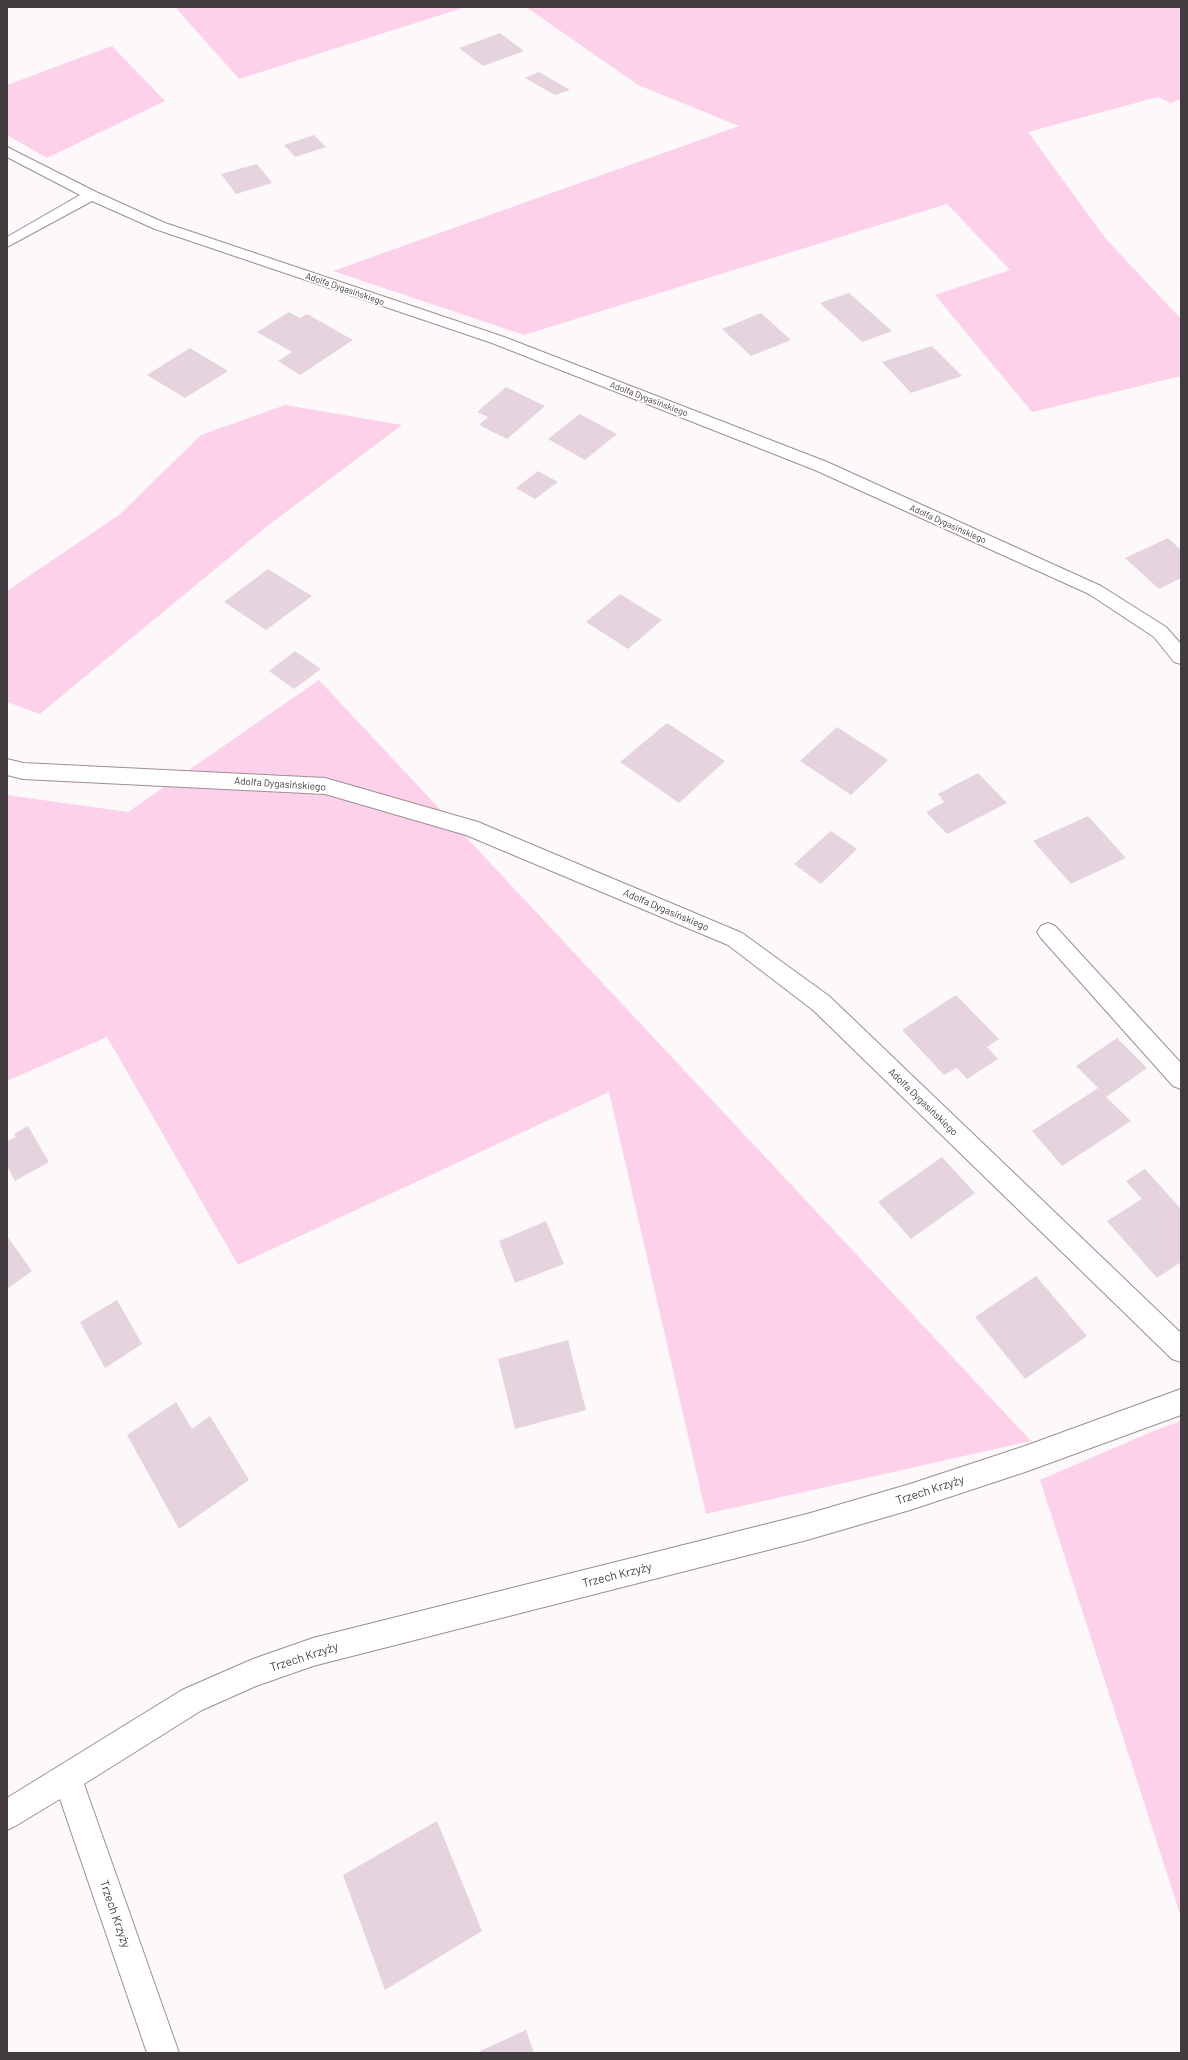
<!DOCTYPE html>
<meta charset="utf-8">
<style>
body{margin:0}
#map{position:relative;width:1188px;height:2060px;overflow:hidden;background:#fdf9fb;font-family:Barlow,sans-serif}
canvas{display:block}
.frame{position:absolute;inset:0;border:8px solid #423b3f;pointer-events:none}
</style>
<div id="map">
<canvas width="1188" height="2060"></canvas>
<div class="frame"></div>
</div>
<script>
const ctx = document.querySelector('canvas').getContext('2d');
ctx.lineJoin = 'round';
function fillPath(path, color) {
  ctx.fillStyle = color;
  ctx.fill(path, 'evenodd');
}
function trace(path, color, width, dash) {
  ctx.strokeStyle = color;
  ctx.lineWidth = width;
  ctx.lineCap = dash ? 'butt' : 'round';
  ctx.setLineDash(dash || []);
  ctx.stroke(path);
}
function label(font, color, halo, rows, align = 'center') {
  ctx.font = font + ' Barlow,sans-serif';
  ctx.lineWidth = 3.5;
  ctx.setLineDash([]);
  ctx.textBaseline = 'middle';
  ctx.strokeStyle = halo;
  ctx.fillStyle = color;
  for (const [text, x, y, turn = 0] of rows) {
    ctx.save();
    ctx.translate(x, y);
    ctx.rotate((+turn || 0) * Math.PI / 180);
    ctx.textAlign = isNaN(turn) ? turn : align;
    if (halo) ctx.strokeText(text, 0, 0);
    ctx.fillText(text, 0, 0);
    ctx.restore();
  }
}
const green = new Path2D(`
 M175,7H466L239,79Z
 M526,7H1181V99L1171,103L1158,97L1028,132L1106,239L1181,319V376L1032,412L935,295L1010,270L947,204L524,335L333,271L739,126L638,85Z
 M112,46L165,101L47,158L7,135V85Z
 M285,405L402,425L266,527L40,714L7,702V591L119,515L201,435Z
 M319,680L1031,1441L706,1514L609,1092L238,1265L107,1037L7,1081V795L128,812Z
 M1181,1421V1917L1040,1480L1151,1432Z`);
const building = new Path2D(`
 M500,33L524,51L483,66L459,48Z
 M539,72L570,90L555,95L525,78Z
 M314,135L326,147L295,157L284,145Z
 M257,164L272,183L236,194L221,174Z
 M849,293L892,331L862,342L820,303Z
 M289,312L300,318L307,314L353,340L300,375L278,361L292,352L257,332Z
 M761,313L791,340L751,356L722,329Z
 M932,346L962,376L911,393L882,362Z
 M190,348L228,371L185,398L147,375Z
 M506,387L545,406L507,439L479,425L488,417L477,412Z
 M580,414L617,434L585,460L548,439Z
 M538,471L558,482L535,499L516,488Z
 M1168,538L1181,550V578L1159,589L1125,558Z
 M268,569L312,596L266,630L224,602Z
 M620,594L662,620L628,649L586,622Z
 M295,651L321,669L294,689L269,671Z
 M667,723L725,761L679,803L620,762Z
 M837,727L888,760L851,795L800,761Z
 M978,773L1007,803L947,834L926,812L944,802L938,794Z
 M1088,816L1126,858L1071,884L1033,841Z
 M831,831L857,849L821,884L794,864Z
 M956,995L999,1039L987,1047L998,1059L967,1079L957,1068L944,1075L902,1030Z
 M1117,1038L1147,1068L1106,1097L1131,1121L1062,1166L1032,1131L1098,1088L1076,1066Z
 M28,1126L49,1162L15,1181L7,1166V1141L16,1137L14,1134Z
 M942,1157L975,1193L911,1239L878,1202Z
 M1145,1169L1181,1209V1262L1157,1278L1107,1221L1142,1199L1126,1181Z
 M546,1221L564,1264L515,1283L499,1241Z
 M7,1236L32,1271L7,1289Z
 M1036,1276L1087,1336L1025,1379L975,1317Z
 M117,1300L142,1344L105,1368L80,1322Z
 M568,1340L586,1410L515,1429L498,1359Z
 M176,1402L192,1429L210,1416L249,1480L179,1529L127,1435Z
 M437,1821L482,1931L385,1990L343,1875Z
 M526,2030L534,2053H476Z`);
const service = new Path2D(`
 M1048,923L1055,926L1181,1063V1089L1173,1086L1041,938L1037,932L1041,926Z`);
const minor = new Path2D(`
 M7,147L96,192L165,223L504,337L827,462L1101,586L1166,627L1181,644V664L1174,662L1154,637L1089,594L815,470L492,343L155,229L92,201L7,247V237L80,195L7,157Z
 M7,759L23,763L325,778L478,822L742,933L829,996L1181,1333V1362L1172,1359L813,1010L728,945L466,835L325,794L23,779L7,775Z
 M1181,1389V1415L1025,1472L910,1510L807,1540L313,1666L256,1686L202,1710L84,1784L179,2053H147L60,1799L17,1825L7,1830V1798L182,1690L253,1659L313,1638L807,1514L910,1484L1025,1446Z`);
const farStreetnames = [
 ["Adolfa Dygasińskiego",345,289,19],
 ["Adolfa Dygasińskiego",649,399,21],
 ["Adolfa Dygasińskiego",948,524,24]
];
const streetNames = [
 ["Adolfa Dygasińskiego",280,784,4],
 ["Adolfa Dygasińskiego",666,910,23],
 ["Adolfa Dygasińskiego",923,1102,44]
];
const nearStreetnames = [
 ["Trzech Krzyży",930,1490,-18],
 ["Trzech Krzyży",617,1575,-14],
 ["Trzech Krzyży",304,1657,-18],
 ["Trzech Krzyży",115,1914,71]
];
fillPath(green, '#fed1ea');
fillPath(building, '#e5d3dd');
trace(service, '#9d8d95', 2);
trace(minor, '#9d8d95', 2);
fillPath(service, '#fff');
fillPath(minor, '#fff');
label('9px', '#423b3f', '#fff', farStreetnames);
label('10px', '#423b3f', '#fff', streetNames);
label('12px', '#423b3f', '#fff', nearStreetnames);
</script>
